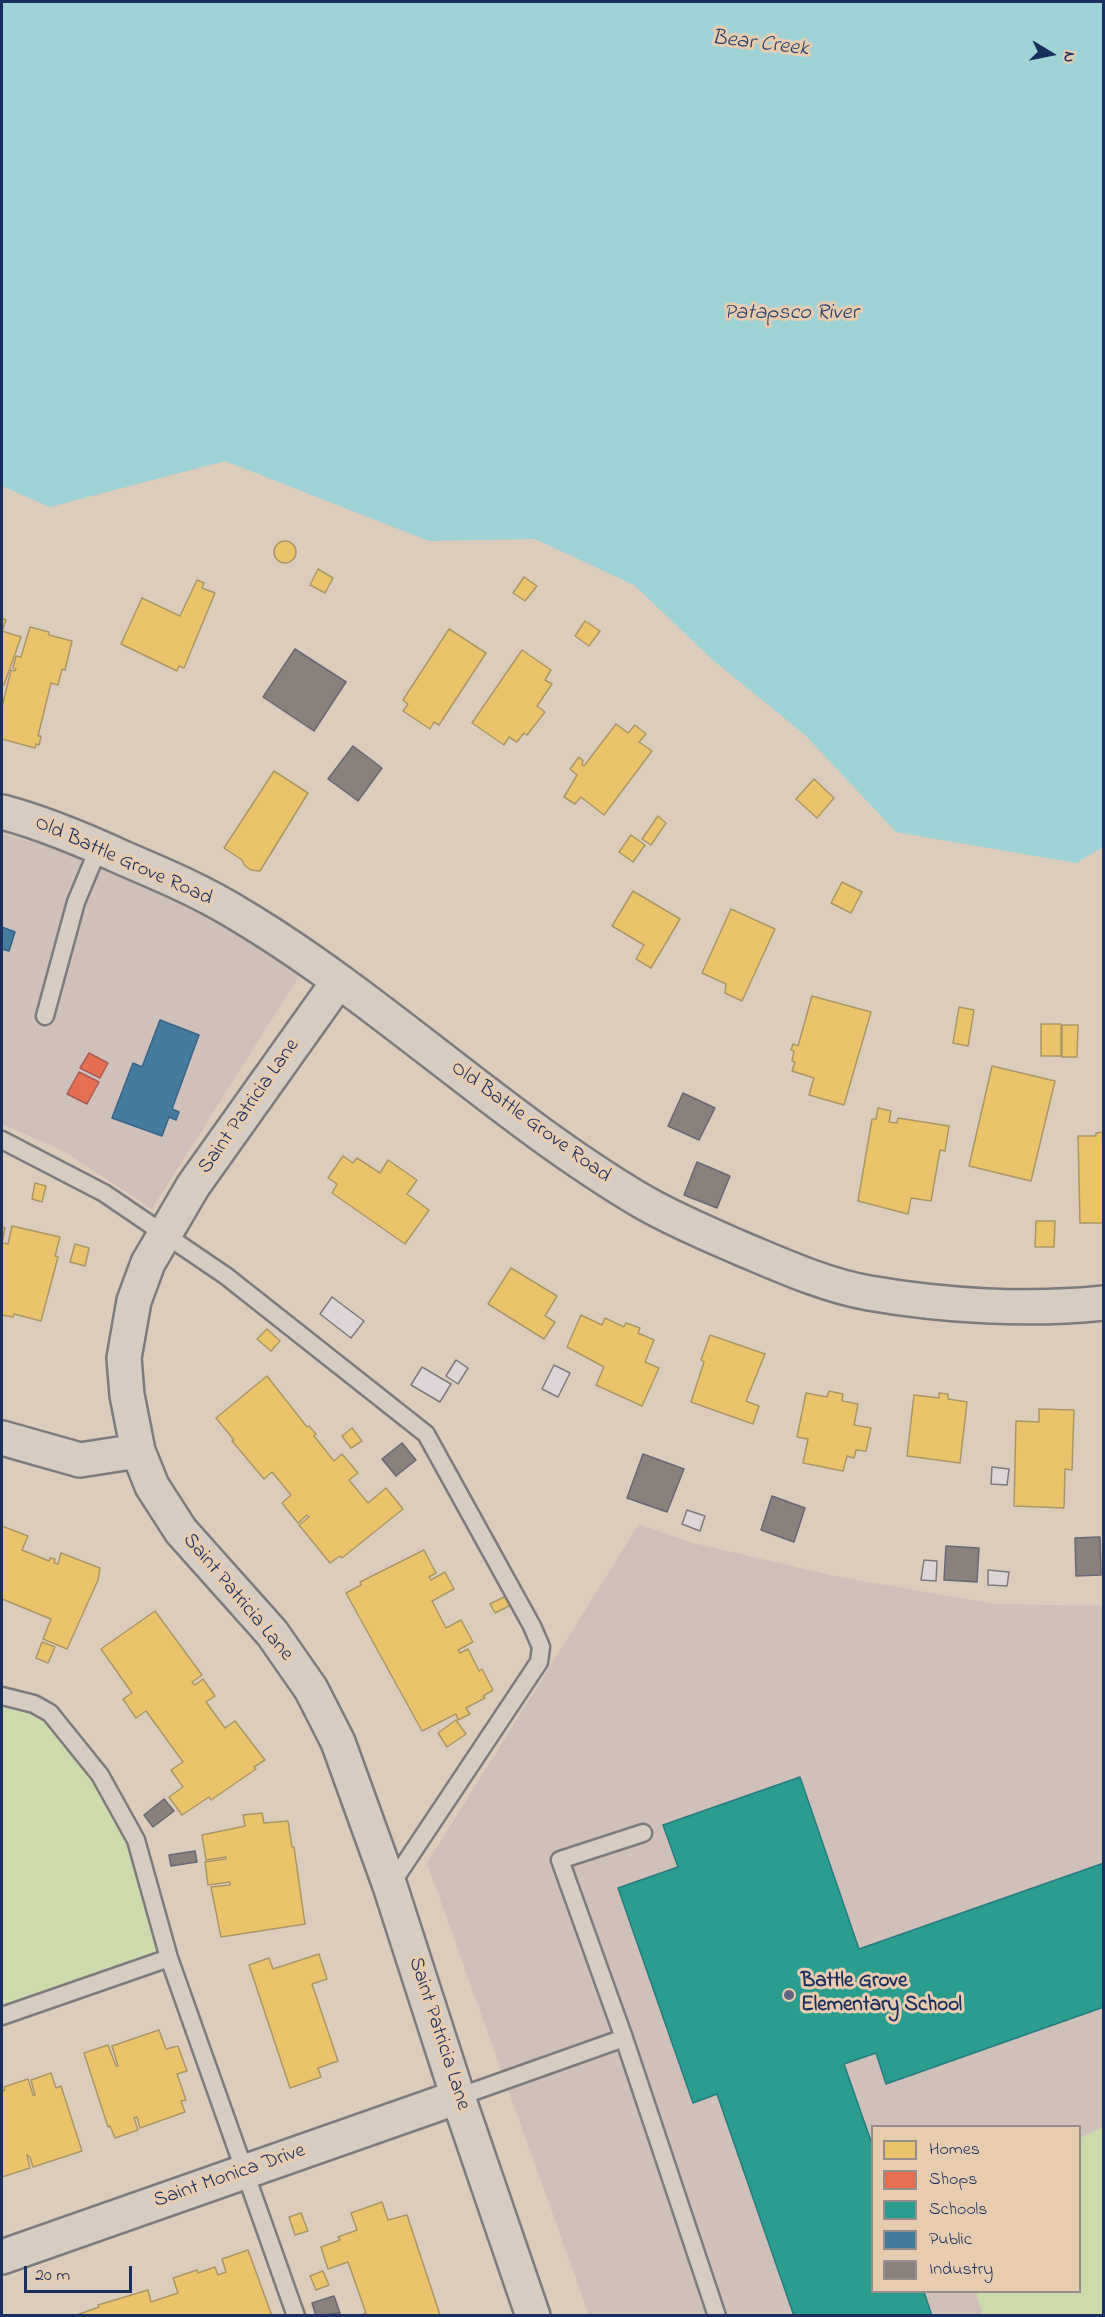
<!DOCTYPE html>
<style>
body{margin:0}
#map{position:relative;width:1105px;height:2317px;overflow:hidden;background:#dbccbc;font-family:"Indie Flower",sans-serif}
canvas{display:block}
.frame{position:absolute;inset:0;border:3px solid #1b2f5e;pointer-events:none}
.legend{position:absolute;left:871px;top:2125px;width:210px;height:168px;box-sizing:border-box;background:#e8ccaf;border:2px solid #968d8f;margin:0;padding:8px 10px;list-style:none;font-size:18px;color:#1b2f5e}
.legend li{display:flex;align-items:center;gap:12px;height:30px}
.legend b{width:30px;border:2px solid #968d8f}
.north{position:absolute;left:1021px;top:24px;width:60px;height:60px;-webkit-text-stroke:4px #e8ccaf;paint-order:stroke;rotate:100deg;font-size:16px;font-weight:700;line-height:24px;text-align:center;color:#1b2f5e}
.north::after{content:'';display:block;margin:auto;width:21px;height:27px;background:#1b2f5e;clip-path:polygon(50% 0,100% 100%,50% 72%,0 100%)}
.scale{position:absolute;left:24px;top:2266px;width:108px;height:27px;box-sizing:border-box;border:3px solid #1b2f5e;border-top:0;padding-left:8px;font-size:18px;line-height:21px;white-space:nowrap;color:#1b2f5e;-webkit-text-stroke:4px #e8ccaf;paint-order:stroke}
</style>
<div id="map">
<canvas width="1105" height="2317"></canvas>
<div class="frame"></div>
<ul class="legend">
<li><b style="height:16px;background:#e9c46a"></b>Homes</li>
<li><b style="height:16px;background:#e76f51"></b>Shops</li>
<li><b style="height:16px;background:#2a9d8f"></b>Schools</li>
<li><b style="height:16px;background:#457b9d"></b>Public</li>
<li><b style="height:16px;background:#8a817c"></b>Industry</li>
</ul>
<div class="north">N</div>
<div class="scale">20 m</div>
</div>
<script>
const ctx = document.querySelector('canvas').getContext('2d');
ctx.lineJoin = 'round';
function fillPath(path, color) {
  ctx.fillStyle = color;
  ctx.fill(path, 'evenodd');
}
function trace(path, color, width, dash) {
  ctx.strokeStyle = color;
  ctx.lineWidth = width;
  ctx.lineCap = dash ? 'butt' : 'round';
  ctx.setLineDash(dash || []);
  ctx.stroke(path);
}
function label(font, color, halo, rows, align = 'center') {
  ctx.font = font + ' "Indie Flower",sans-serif';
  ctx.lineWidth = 6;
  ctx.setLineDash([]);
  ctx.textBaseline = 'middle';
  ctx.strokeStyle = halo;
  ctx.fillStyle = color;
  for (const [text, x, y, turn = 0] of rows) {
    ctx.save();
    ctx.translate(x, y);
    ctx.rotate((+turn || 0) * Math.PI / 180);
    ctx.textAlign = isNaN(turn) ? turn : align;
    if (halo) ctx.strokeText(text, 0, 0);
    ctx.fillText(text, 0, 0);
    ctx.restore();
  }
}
const built = new Path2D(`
 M2,834L100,860L303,970L152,1209L63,1151L2,1124Z
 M639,1524L689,1542L839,1577L996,1604L1103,1606V2315H589L427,1863ZM872,2126H1080V2292H872Z`);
const green = new Path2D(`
 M2,1700L33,1707L97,1775L132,1841L163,1953L2,2009Z
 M1103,2127V2315H983L976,2292H1080V2138Z`);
const water = new Path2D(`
 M2,2H1103V847L1076,863L896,832L805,735L714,661L634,585L535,539L429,541L225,461L50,507L2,486Z`);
const homes = new Path2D(`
 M274 552a11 11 0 1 1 22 0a11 11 0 1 1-22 0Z
 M318,569L333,578L325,593L310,585Z
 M524,577L537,586L525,601L513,593Z
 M197,580L204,583L202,588L215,593L184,668L179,666L177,671L121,644L142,598L180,616Z
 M2,618L6,620L2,631L21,637L4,685L2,684Z
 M585,621L600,631L589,646L575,636Z
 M30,627L49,632V635L72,641L65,670L62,669L58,685L51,683L38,736H41L39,745L36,744L35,748L2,739V707L11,670L15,671L16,669L13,668L16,656L21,657Z
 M449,629L486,653L439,725L434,722L430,729L403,711L408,704L403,700Z
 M522,650L551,670L545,680L552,684L537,706L545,712L527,735L524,733L517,742L509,737L504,745L472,723Z
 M616,724L628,733L635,725L646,734L639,742L652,751L604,815L581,797L575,804L564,797L577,775L570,769L579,757L583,761L582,764L584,766Z
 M274,771L308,793L260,871L251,870L245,866L242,860L224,848Z
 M814,779L834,798L817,818L796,799Z
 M658,816L666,823L651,845L642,839Z
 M631,835L645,845L633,862L619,852Z
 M842,882L862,892L851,913L831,903Z
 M633,891L680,919L651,968L636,959L644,945L612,926Z
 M731,909L775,929L742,1001L725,993L726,984L702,973Z
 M812,996L871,1012L844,1105L809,1095L814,1078L792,1071L795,1062L792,1061L794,1051L791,1050L793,1044L798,1046Z
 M959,1007L974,1010L968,1046L953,1043Z
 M1041,1024H1061V1056H1041Z
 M1062,1025H1078L1077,1057H1062Z
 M992,1066L1055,1081L1031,1181L969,1166Z
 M878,1108L891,1111L889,1122L897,1123L898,1118L949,1126L945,1151L940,1150L931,1201L911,1198L908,1214L858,1201L872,1119H876Z
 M1104,1132V1223H1080L1078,1136H1096V1133Z
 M343,1156L353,1163L357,1158L380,1173L388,1160L417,1180L407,1194L429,1210L405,1244L332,1193L337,1184L328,1178Z
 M35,1183L46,1186L42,1202L32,1199Z
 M1036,1221H1055L1054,1247H1035Z
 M12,1226L60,1237L55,1256L58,1257L41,1321L14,1314L13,1317L2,1315V1227L5,1228L2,1243L8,1244Z
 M75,1244L89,1248L85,1266L70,1262Z
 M511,1268L557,1296L545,1316L555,1322L544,1339L488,1304Z
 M581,1315L602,1325L605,1318L624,1327L626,1323L640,1328L638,1333L654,1340L645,1362L659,1368L642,1406L596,1385L604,1367L567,1347Z
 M267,1329L280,1341L271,1351L257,1339Z
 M710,1335L765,1354L746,1401L759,1406L753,1424L691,1402L704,1362L701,1360Z
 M267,1376L307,1427L309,1426L316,1434L314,1436L334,1461L342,1454L358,1473L349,1480L368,1503L386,1488L403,1509L342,1558L340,1556L330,1563L299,1525L309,1517L307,1515L298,1523L282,1503L291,1495L272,1472L264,1479L232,1441L234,1440L216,1418Z
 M829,1391L843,1394L842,1401L858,1404L854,1425L871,1428L866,1451L856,1450L854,1458L847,1456L843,1471L803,1463L808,1439L797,1437L806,1393L827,1397Z
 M939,1393L948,1394V1399L967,1402L960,1463L907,1456L914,1395L939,1398Z
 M1039,1409L1074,1410L1072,1470L1065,1469L1064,1508L1014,1506L1016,1421L1039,1422Z
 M352,1428L362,1441L351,1448L342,1436Z
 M2,1526L28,1536L22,1550L49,1561L50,1558L55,1559L54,1563L58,1564L61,1553L100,1568L98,1580L67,1649L43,1639L51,1619L2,1599Z
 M424,1550L436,1573L429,1577L431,1580L445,1572L454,1589L432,1601L446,1628L461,1620L473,1642L458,1650L460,1653L468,1649L479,1671L482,1669L493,1690L483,1696L485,1698L466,1708L470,1714L458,1720L456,1714L422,1731L346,1593L361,1585L360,1582Z
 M506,1596L511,1605L495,1613L490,1604Z
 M155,1611L202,1675L192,1682L195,1685L203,1679L215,1696L206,1702L225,1728L235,1721L265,1760L254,1767L256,1769L211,1800L209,1797L182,1815L169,1797L183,1787L171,1770L183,1762L146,1711L136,1718L123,1699L132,1693L101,1649Z
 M42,1642L55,1647L48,1663L36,1658Z
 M456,1720L466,1734L447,1747L438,1733Z
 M262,1813L264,1823L288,1821L292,1847H294L305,1924L221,1937L211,1887L230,1885V1882L208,1885L205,1862L226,1859V1857L206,1860L202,1835L245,1826L243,1815Z
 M319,1954L327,1979L312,1984L338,2061L318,2068L321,2077L290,2088L249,1965L269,1958L273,1969Z
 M159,2030L166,2049L178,2046L187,2071L177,2074L186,2100L181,2101L185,2112L140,2128L137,2117L134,2118L138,2130L115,2138L110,2126L108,2127L84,2053L108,2045L116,2066H118L112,2046Z
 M51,2073L56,2088L61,2086L82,2151L33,2167L30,2157L27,2155L30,2168L2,2177V2091L5,2090L4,2087L28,2079L33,2095H35L31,2080Z
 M382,2202L388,2220L407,2215L440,2315L359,2316L366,2313L348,2262L328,2269L321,2247L340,2240L338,2237L357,2230L351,2213Z
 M301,2213L308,2231L295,2235L289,2217Z
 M248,2250L272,2316H74L99,2307L98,2305L148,2290L151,2302L178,2293L173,2278L197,2270L198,2273L215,2267L218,2275L226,2272L222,2259Z
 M323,2271L329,2285L316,2290L310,2276Z`);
const shops = new Path2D(`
 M89,1053L108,1063L100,1078L80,1068Z
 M79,1072L99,1082L87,1104L67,1094Z`);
const schools = new Path2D(`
 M800,1777L859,1949L1104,1863V2007L886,2084L876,2053L844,2064L872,2144V2292H924L932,2316H794L717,2094L693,2103L618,1888L678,1867L663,1825Z`);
const public = new Path2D(`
 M2,927L15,932L9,951L2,949Z
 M160,1020L199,1035L172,1109L179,1112L176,1120L169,1117L162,1136L112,1118L133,1063L142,1067Z`);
const industry = new Path2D(`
 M295,649L346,682L314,731L263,697Z
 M353,746L382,768L358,801L328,779Z
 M683,1093L715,1108L699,1140L668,1126Z
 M697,1162L730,1176L717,1208L684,1195Z
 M402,1443L416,1460L396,1476L382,1459Z
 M643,1454L684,1469L667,1512L627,1498Z
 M772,1496L805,1508L794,1542L761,1530Z
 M1100,1537L1101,1575L1076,1576L1075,1538Z
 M946,1546L979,1548L977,1582L944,1580Z
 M164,1799L174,1811L153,1827L144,1815Z
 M195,1851L197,1862L171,1866L169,1855Z
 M334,2296L340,2313L316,2316L312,2303Z`);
const building = new Path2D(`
 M332,1297L364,1321L351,1338L320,1314Z
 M456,1360L468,1368L458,1384L446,1376Z
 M554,1365L570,1373L558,1397L542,1389Z
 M422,1367L451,1384L440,1402L411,1385Z
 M992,1467L1009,1469L1007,1485L991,1484Z
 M687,1510L705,1516L700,1531L682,1524Z
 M924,1560L937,1561L936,1581L921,1580Z
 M988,1570L1009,1572L1007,1586L988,1585Z`);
const lane = new Path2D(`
 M45,1016L76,902L99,847
 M2,1140L104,1193L226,1276L426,1434L532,1626L541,1647L539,1662L390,1886
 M2,1696L34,1704L50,1713L100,1775L136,1840L169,1958L296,2316
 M643,1833L560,1860L624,2038L717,2316
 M2,2016L169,1958
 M458,2097L624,2038`);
const street = new Path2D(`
 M2,812C44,823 84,840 123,858C163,875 203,892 240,915C382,1000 502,1119 645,1203C675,1220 708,1234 740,1248C781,1265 824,1285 869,1293C944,1306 1028,1311 1104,1303
 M338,982L193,1186L148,1263L134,1301L124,1358L127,1395L138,1451L152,1486L181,1531L272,1633L311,1689L338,1742L390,1886L458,2097L533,2316
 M2,1438L80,1460L138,1451
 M2,2257L458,2097`);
const markers = [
 [789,1995,6,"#5e667f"]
];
const streetNames = [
 ["Old Battle Grove Road",123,862,24],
 ["Saint Patricia Lane",250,1107,-55],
 ["Old Battle Grove Road",530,1123,36],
 ["Saint Patricia Lane",237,1598,50],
 ["Saint Patricia Lane",438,2034,72],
 ["Saint Monica Drive",230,2177,-19]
];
const poiNames = [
 ["Battle Grove",801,1983],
 ["Elementary School",801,2007]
];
const waterNames = [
 ["Bear Creek",760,45,7],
 ["Patapsco River",791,314]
];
fillPath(built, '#cfc0b9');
fillPath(green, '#ccdaac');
fillPath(water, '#9fd3d5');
fillPath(homes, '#e9c46a');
trace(homes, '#ab9766', 1.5);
fillPath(shops, '#e76f51');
trace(shops, '#aa5c55', 1.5);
fillPath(schools, '#2a9d8f');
trace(schools, '#267c80', 1.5);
fillPath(public, '#457b9d');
trace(public, '#38648a', 1.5);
fillPath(industry, '#8a817c');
trace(industry, '#696873', 1.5);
fillPath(building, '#ddd5d6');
trace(building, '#7e7b7c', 1.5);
trace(lane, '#7e7b7c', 21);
trace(street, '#7e7b7c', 38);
trace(lane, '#d6ccc1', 16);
trace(street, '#d6ccc1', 33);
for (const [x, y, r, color] of markers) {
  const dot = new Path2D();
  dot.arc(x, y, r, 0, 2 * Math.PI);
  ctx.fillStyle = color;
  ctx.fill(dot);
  trace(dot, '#e8ccaf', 2);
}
label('21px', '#1b2f5e', '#e8ccaf', streetNames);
label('bold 21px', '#1b2f5e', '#e8ccaf', poiNames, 'left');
label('italic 22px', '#26406b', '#e8ccaf', waterNames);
</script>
